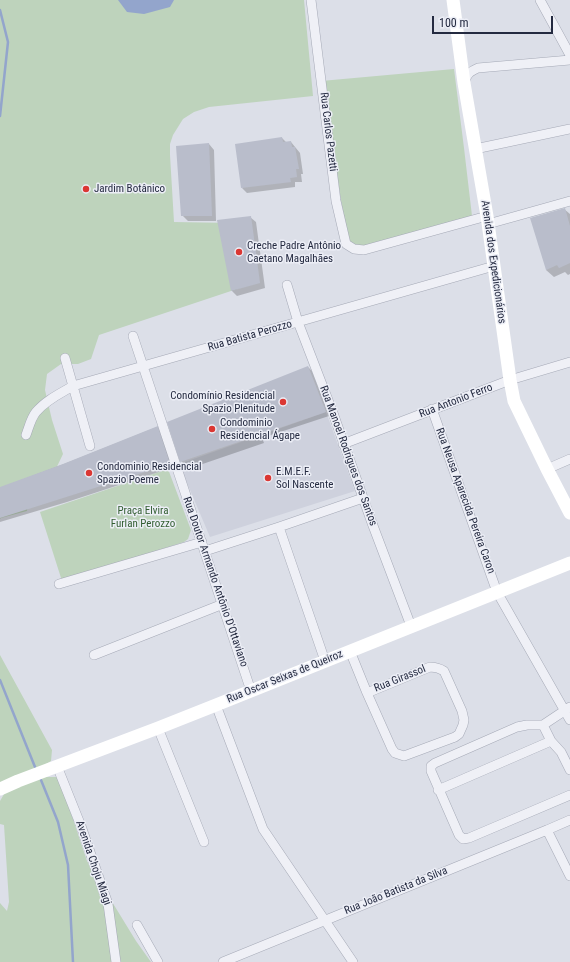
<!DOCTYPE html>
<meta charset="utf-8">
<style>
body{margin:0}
#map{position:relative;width:570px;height:962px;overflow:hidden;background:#dcdfe8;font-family:"Roboto Condensed",sans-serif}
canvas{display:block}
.scale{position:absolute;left:432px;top:16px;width:121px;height:18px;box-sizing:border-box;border:2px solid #242a40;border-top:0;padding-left:5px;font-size:12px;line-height:14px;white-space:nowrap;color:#242a40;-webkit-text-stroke:3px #eceef6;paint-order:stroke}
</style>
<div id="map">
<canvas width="570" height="962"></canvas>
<div class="scale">100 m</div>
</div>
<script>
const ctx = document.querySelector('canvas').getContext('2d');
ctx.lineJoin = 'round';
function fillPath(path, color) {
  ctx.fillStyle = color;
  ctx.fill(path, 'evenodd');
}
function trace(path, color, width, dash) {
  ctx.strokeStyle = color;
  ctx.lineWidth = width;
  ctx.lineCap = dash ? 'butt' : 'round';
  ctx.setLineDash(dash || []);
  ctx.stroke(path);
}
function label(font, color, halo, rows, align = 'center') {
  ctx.font = font + ' "Roboto Condensed",sans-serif';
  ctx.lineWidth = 3;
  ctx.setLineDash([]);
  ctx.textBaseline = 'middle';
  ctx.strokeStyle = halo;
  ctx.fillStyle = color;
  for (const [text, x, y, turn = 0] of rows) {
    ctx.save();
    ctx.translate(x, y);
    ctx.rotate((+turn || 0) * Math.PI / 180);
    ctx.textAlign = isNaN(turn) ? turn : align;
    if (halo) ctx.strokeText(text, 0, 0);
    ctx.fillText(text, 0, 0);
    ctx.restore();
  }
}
const built = new Path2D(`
 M326,412L355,491L210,537L179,464Z`);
const green = new Path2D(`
 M0,0H304L313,96L209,107L194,112L183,119L173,135L170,144V155L174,222L231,223L249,285L99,335L91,359L78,364H61L47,374L45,390L52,420L63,454L52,477L29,494L27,511L1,518L0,519Z
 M454,69L464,148L472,216L365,246H355L348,242L321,81Z
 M168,469L191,530L188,539L184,542L62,581L40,512Z
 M0,655L52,750L51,761L32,773L47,777H59L87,861L136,941L151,962H0V903L7,911L9,902L4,825L0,824V801L7,789L0,785Z`);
const water = new Path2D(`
 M118,0H174L170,7L144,14L127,12Z`);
const shadow = new Path2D(`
 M282,138L287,143L291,142L300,153L303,174H301L302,182H295V187L247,193L242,188Z
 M209,144L214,150L216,221H188L182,215Z
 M564,209L570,214V274L568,275L565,272L554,277L546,270Z
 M250,217L256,222L265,288L237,296L232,291Z
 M308,367L312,371L329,416L262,438L264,443L188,469L181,461Z
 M157,427L161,431L174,467L67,502L0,522V488L64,464Z`);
const stream = new Path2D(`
 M0,10L8,42L0,116
 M0,680L35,767
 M41,780L58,822L68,865L73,962`);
const building = new Path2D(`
 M282,137L283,142L291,141L292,147H295L299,169H296L297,177L290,178L291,182L241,188L235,144Z
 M209,143L212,216H181L176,146Z
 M565,208L570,226V263L559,268L557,265L546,270L530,218Z
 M251,216L260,283L231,291L217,220Z
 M308,366L326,412L180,462L167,422Z
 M158,426L170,464L63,498L0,518V487L63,464Z`);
const street = new Path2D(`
 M311,0L336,201L346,244L354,249L364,250L487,216
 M540,0L570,55
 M464,83C467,74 469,72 478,68L570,60
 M475,149L570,129
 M488,224L570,201
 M287,285L298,322L333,413L372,523L411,626
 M133,336L251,691
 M65,358L90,446
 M432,409L497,592L570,720
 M26,435C29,427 31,418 36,412C46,400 61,393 73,386L494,266
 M343,444L510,380L570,362
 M547,469L570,459
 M279,527L325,661
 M205,551L279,527L363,498
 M59,584L202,542
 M350,651L367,693L392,749L395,753L404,756L455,737L459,734L463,725L464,720L462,711L444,671C439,668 436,667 430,667L367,693
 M94,655L223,604
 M216,705L263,829L353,962
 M570,707L543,725H527L517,727L435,763L431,766V771L459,835L463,839L469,838L570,795
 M543,725L551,741L561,752L570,770
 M158,728L204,842
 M57,766L81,826L108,904L116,962
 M438,790L551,741
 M547,830L570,876
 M137,925L158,962
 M223,962L547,830L570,820`);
const secondary = new Path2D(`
 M453,0L464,83L487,216L510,380L514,401L547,469L570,513
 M0,789L18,781L158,728L216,705L570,563`);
const markers = [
 [86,189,4,"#db3733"],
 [239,252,4,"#db3733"],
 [283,402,4,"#db3733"],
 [212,429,4,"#db3733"],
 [89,473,4,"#db3733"],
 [268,478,4,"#db3733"]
];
const streetNames = [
 ["Rua Carlos Pazetti",328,132,83],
 ["Avenida dos Expedicionários",493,262,82],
 ["Rua Batista Perozzo",250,336,-16],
 ["Rua Antonio Ferro",456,401,-21],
 ["Rua Manoel Rodrigues dos Santos",348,456,70],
 ["Rua Neusa Aparecida Pereira Caron",465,501,70],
 ["Rua Doutor Armando Antônio D'Ottaviano",215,582,71],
 ["Rua Oscar Seixas de Queiroz",285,677,-22],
 ["Rua Girassol",400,679,-22],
 ["Avenida Choju Miagi",93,863,71],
 ["Rua João Batista da Silva",396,891,-22]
];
const poiNames = [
 ["Jardim Botânico",94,189],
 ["Creche Padre Antônio",247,246],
 ["Caetano Magalhães",247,259],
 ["Condomínio Residencial",275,396,"right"],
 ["Spazio Plenitude",275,409,"right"],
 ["Condominio",220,423],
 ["Residencial Ágape",220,436],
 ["Condominio Residencial",97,467],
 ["Spazio Poeme",97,480],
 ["E.M.E.F.",276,472],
 ["Sol Nascente",276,485]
];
const parkNames = [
 ["Praça Elvira",143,511],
 ["Furlan Perozzo",143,524]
];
fillPath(built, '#ced1dd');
fillPath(green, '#bed3bc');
fillPath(water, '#93a5cc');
fillPath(shadow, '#0003');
trace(stream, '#93a5cc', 2.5);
fillPath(building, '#b9bdcb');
trace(street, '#a5a9b6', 10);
trace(street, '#eff0f6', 9);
trace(secondary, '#fff', 13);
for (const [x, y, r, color] of markers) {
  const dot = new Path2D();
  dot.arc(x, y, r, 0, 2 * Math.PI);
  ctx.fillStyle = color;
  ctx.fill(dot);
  trace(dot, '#eceef6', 1.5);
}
label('11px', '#242a40', '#eceef6', streetNames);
label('11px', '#242a40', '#eceef6', poiNames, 'left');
label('11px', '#315d30', '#eceef6', parkNames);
</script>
